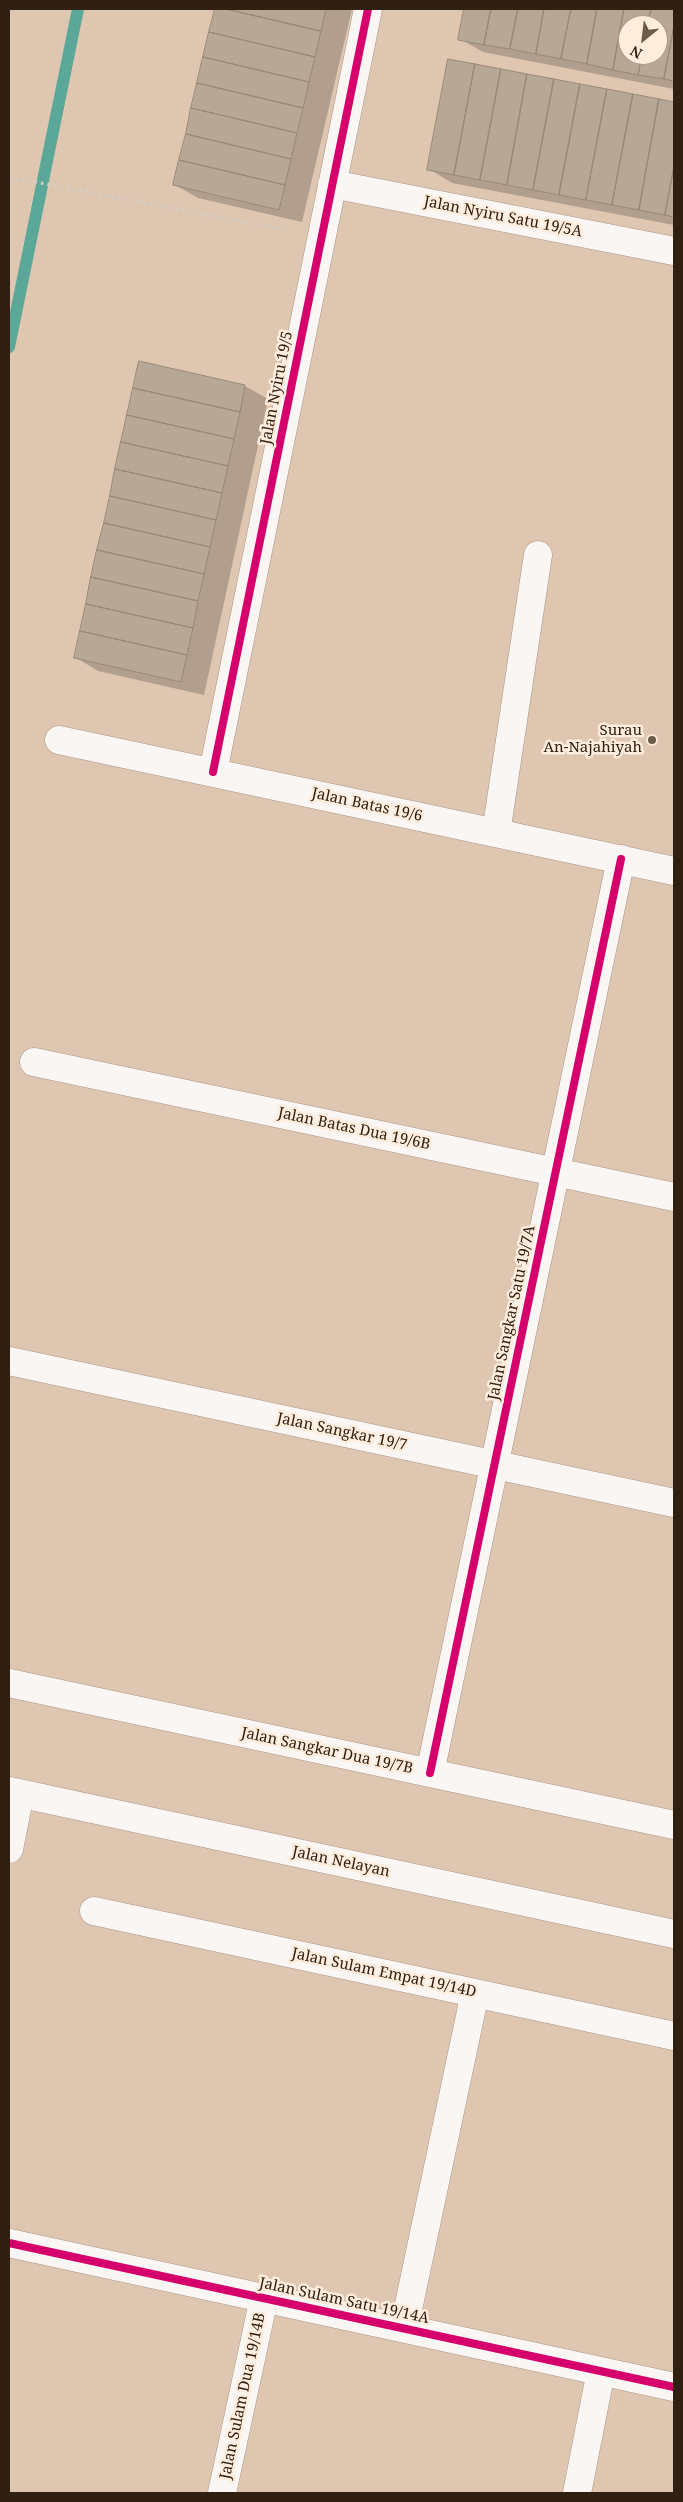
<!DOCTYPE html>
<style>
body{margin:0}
#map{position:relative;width:683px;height:2502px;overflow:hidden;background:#dec6b1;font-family:"Noto Serif",serif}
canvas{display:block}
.frame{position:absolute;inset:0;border:10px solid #302011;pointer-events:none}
.north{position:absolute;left:618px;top:15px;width:50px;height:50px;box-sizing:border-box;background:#feecdc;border:1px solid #ac9a8b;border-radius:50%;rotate:209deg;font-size:14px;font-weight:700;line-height:20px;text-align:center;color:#302011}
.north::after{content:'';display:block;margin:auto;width:18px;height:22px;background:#6d5a49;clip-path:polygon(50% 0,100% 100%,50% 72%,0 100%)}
</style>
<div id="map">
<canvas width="683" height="2502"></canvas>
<div class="frame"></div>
<div class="north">N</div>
</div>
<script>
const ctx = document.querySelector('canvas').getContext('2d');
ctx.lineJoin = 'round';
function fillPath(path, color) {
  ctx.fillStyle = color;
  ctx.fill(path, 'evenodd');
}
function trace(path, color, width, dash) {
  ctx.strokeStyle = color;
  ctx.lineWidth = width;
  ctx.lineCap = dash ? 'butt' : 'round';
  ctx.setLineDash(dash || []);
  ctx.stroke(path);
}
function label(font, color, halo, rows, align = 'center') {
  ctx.font = font + ' "Noto Serif",serif';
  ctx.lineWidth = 5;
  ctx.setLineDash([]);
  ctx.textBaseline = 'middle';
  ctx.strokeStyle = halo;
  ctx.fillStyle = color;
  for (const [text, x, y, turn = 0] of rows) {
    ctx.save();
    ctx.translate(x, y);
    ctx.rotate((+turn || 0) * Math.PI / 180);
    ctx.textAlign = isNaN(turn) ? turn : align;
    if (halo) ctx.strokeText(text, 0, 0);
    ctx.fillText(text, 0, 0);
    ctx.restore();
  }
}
const shadow = new Path2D(`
 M216,9H352L302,222L198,198L175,185Z
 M465,9H674V89L483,52L460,39ZM628,25H658V55H628Z
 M449,61L674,103V225L452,183L429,169Z
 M140,362L245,386L268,399L204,695L98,671L75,657Z`);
const stream = new Path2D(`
 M9,347L78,9`);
const building = new Path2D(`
 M215,9H226L321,31L315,57L209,32Z
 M226,9H326L321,31Z
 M464,9H491L484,45L458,40Z
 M491,9H518L510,49L484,45Z
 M518,9H544L536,54L510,49Z
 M544,9H571L561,59L536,54Z
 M571,9H597L587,64L561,59Z
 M597,9H624L613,70L587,64Z
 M624,9H651L648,25H628V55H642L638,75L613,70Z
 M651,9H674V26L664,79L638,75L642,55H658V25H648Z
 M674,26V81L664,79Z
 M209,32L315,57L309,82L203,57Z
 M203,57L309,82L303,108L197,83Z
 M448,59L475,64L454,175L427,170Z
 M475,64L501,69L480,180L454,175Z
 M501,69L527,74L507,185L480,180Z
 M527,74L554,79L533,190L507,185Z
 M554,79L580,84L559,195L533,190Z
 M197,83L303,108L297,133L191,108Z
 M580,84L607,89L586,200L559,195Z
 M607,89L633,94L612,205L586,200Z
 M633,94L659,99L639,210L612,205Z
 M659,99L674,102V166L665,215L639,210Z
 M191,108L297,133L291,159L186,134Z
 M186,134L291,159L285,185L179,160Z
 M179,160L285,185L279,210L173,185Z
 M674,166V217L665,215Z
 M139,361L245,385L240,412L133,388Z
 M133,388L240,412L234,439L127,415Z
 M127,415L234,439L228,466L121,442Z
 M121,442L228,466L222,493L115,469Z
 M115,469L222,493L216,520L110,496Z
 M110,496L216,520L210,547L104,523Z
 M104,523L210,547L204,574L97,550Z
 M97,550L204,574L198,601L91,577Z
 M91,577L198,601L193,628L86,604Z
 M86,604L193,628L187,655L80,631Z
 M80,631L187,655L181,682L74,658Z`);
const path = new Path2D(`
 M9,177L287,230`);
const minor = new Path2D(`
 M332,184L674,251
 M59,740L674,871
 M213,772L368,9
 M496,833L538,555
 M34,1062L674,1197
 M9,1361L674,1503
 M9,1683L674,1825
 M430,1773L621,859
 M9,1791L674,1934
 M9,1849L20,1794
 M94,1911L674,2036
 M9,2243L674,2387
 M404,2328L475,1993
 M222,2493L264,2298
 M577,2493L601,2371`);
const cycleway = new Path2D(`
 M213,772L368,9
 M430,1773L621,859
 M9,2243L674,2387`);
const markers = [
 [652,740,5,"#6d5a49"]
];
const streetNames = [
 ["Jalan Nyiru Satu 19/5A",503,217,11],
 ["Jalan Nyiru 19/5",277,388,-79],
 ["Jalan Batas 19/6",367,805,12],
 ["Jalan Batas Dua 19/6B",354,1129,12],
 ["Jalan Sangkar Satu 19/7A",512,1313,-78],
 ["Jalan Sangkar 19/7",342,1432,12],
 ["Jalan Sangkar Dua 19/7B",327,1751,12],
 ["Jalan Nelayan",341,1862,12],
 ["Jalan Sulam Empat 19/14D",384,1973,12],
 ["Jalan Sulam Satu 19/14A",344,2301,12],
 ["Jalan Sulam Dua 19/14B",243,2396,-78]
];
const poiNames = [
 ["Surau",642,731],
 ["An-Najahiyah",642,748]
];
fillPath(shadow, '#0003');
trace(stream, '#5ca898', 12);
fillPath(building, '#b7a895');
trace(building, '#988876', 1);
trace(minor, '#ab9888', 29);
trace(path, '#d6cec7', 3, [2.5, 4]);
trace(minor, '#faf6f3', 28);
trace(cycleway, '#d6006c', 8);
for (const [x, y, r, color] of markers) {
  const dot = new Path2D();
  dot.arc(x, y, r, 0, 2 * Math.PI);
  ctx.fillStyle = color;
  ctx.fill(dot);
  trace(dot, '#feecdc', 2);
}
label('15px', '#302011', '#feecdc', streetNames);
label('15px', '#302011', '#feecdc', poiNames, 'right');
</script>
